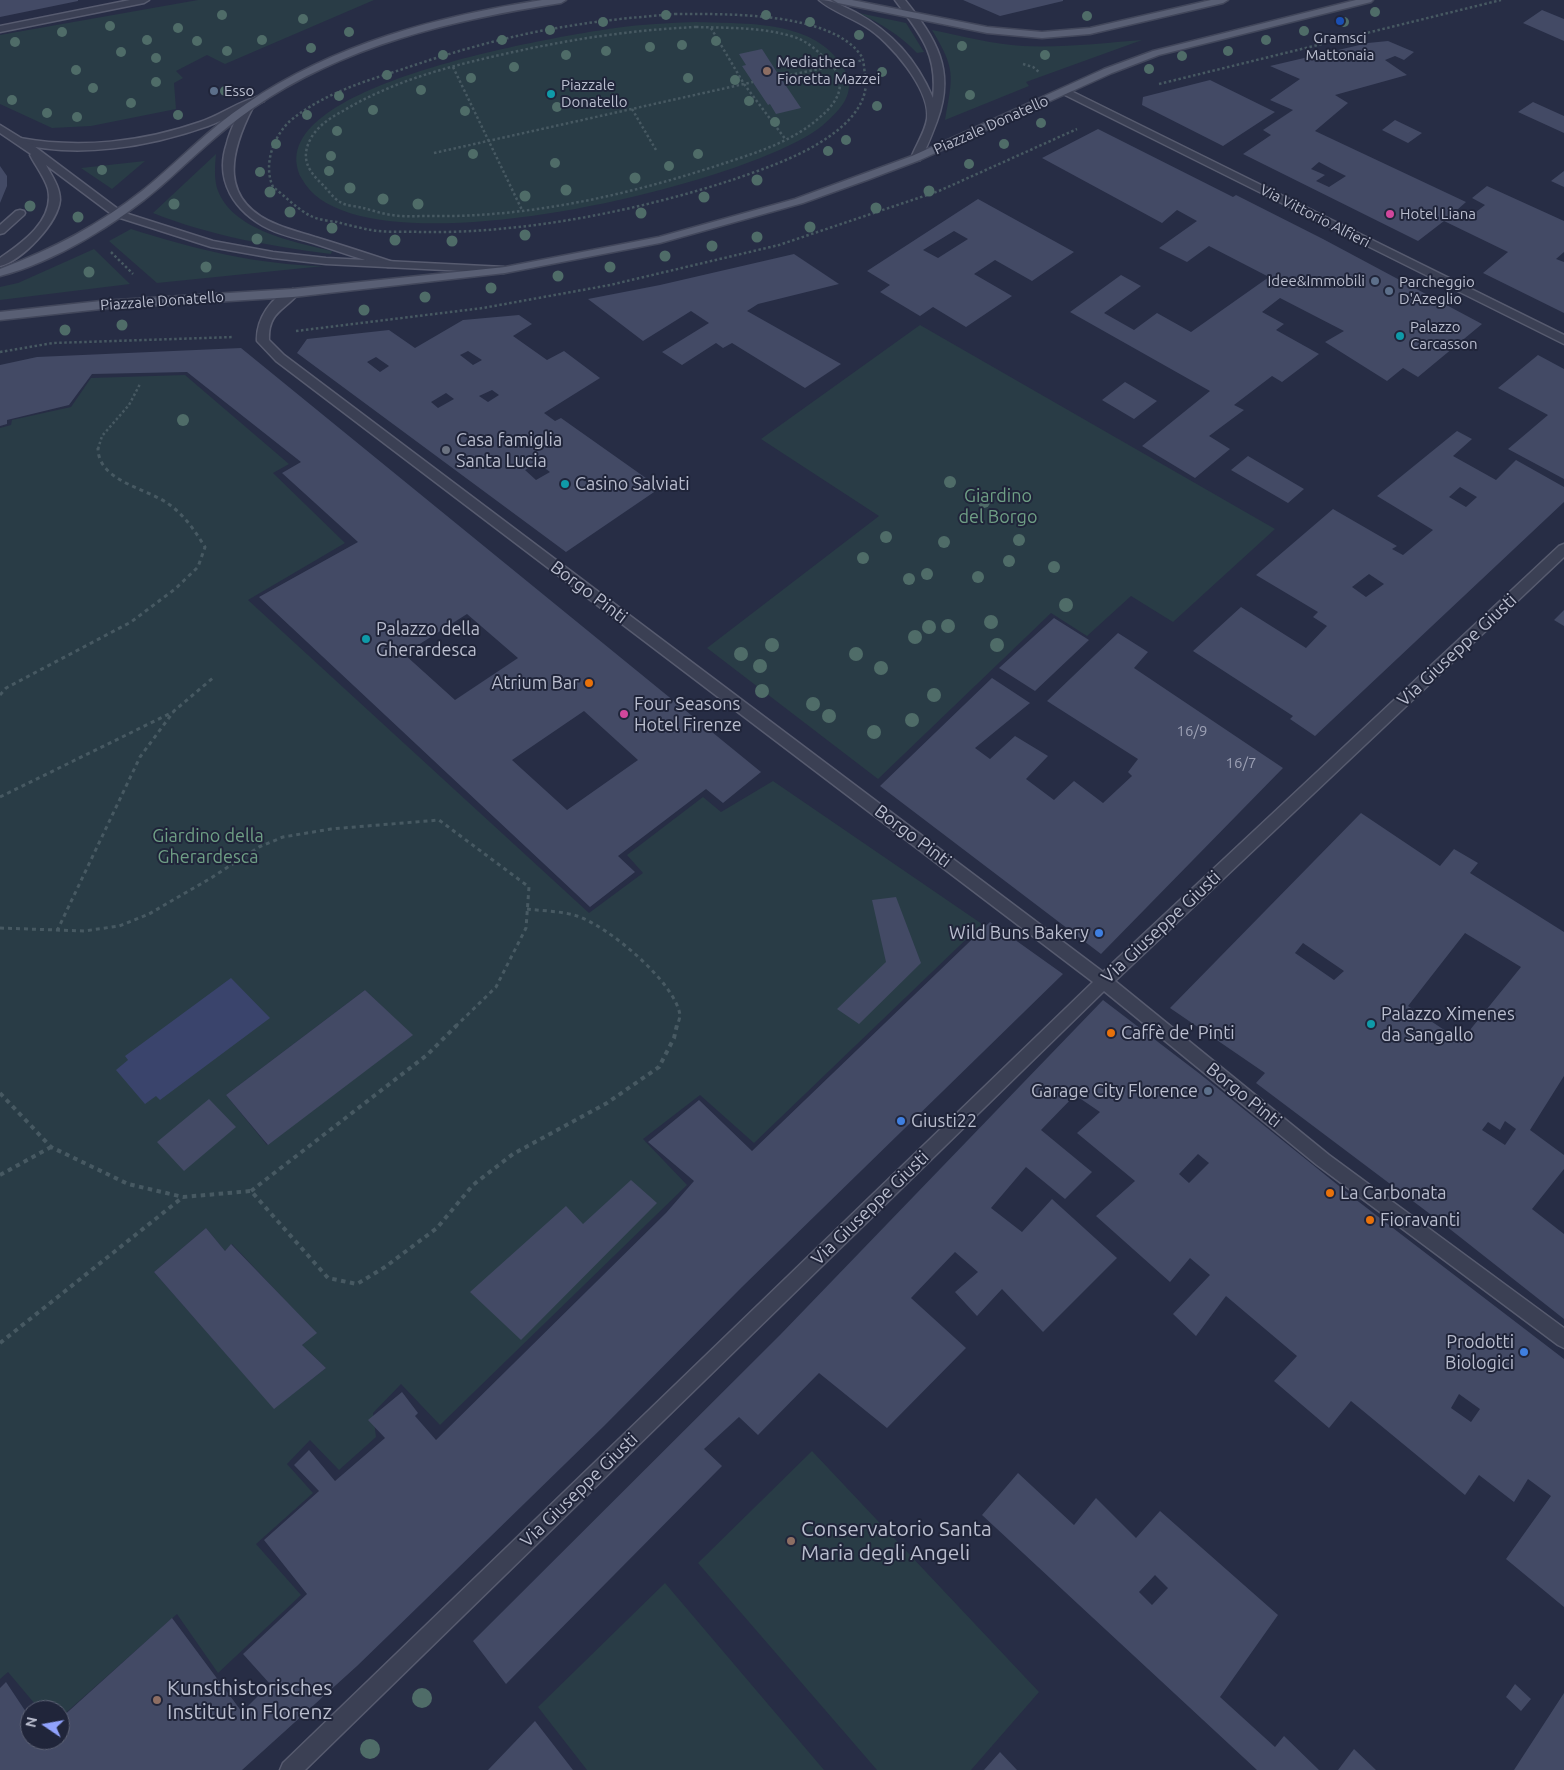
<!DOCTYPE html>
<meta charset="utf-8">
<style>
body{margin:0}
#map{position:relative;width:1564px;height:1770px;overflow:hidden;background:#272d45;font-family:Ubuntu,sans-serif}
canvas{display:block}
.north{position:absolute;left:20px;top:1700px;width:50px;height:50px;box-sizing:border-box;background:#20253a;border:1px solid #5d6275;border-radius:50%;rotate:282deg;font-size:14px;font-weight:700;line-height:20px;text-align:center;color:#b9bdce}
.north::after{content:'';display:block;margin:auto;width:18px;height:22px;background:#90a2fc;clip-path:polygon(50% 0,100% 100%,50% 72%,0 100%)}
</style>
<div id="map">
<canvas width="1564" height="1770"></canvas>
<div class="north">N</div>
</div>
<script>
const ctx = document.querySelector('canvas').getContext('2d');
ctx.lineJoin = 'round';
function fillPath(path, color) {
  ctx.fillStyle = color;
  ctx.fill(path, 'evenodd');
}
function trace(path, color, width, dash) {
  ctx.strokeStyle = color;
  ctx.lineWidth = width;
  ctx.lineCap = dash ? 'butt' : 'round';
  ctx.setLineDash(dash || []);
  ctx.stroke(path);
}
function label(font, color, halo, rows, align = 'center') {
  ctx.font = font + ' Ubuntu,sans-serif';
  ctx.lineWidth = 4;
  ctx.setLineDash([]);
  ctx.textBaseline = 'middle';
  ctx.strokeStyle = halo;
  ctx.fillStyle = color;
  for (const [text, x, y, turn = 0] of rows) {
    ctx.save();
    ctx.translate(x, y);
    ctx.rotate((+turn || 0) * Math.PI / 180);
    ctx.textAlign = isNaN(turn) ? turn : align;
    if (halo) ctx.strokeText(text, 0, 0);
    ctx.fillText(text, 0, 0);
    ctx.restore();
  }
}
const green = new Path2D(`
 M198,0H374L225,64L207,55L176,71L183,78L174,83L176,109L91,126L52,128L0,104V35Z
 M859,13L906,23L924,52L917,53C900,35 881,24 859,13Z
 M696,22C746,24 816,19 844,69C858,93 840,110 822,126C749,185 355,280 302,179C253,85 561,36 615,28C642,24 669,23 696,22Z
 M932,30C962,36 992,44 1023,46C1062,48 1103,43 1142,40L1026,82L1029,86L945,120C953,75 956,70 932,30Z
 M216,154C215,165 214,177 217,188C231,231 295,242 332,251L331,254C270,246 211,236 153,213Z
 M145,161L112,189L81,168Z
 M131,229C194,249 258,265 324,266L157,283L109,241Z
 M94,249L130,284L0,300V287L18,283Z
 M920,325L1275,529L1173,622L1131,596L1087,636L1051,613L878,779L707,648L879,516L761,439Z
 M185,375L289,464L273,473L345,543L248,600L589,913L643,873L627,855L703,797L721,812L773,781L982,924L754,1143L700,1095L643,1139L687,1185L440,1425L401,1384L373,1413L376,1437L339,1470L310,1440L287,1464L313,1493L256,1544L301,1595L218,1673L177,1614L60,1718V1710H40L8,1672L0,1679V428L11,425L12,420L71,407L91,378ZM365,990L412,1035L267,1145L226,1095ZM206,1228L225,1251L232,1244L316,1333L302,1345L326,1368L274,1408L154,1272Z
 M812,1451L1039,1692L971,1770H877L698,1563Z
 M665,1583L824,1770H587L538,1707Z`);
const water = new Path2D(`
 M231,978L270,1018L160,1100L156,1096L145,1104L116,1070L128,1060L125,1056Z`);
const building = new Path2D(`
 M0,0H78V1L0,17Z
 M963,0H1063V1L1000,16Z
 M1542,10L1564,19V41L1523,23Z
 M1388,41L1414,52L1404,60L1395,56L1385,60L1407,75L1335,95L1348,103L1315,131L1466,202L1457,210L1471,216L1485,205L1472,198L1487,186L1564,221V252L1556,259L1564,262V313L1483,273L1508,252L1444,221L1418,241L1243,154L1271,135L1263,130L1293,110L1270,100L1300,79L1270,66L1368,43ZM1319,162L1332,169L1346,176L1329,187L1316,181L1325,175L1311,169Z
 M762,49L780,77L801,108L776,114L770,104L768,105L742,66L746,65L739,54Z
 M1210,80L1275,112L1223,146L1142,105L1143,97Z
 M1533,102L1564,116V133L1518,112Z
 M1395,120L1422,133L1408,143L1382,130Z
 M1098,129L1233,197L1236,195L1323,239L1482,324L1418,377L1403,368L1387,381L1325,342L1344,331L1280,298L1262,312L1284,324L1276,330L1319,354L1282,382L1272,376L1234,405L1244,410L1209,436L1230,449L1195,478L1142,446L1210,391L1070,312L1121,275L1141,286L1104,313L1134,330L1157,313L1191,332L1269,277L1209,246L1187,262L1159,248L1197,221L1177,210L1162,223L1042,158Z
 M0,166L7,176V186L0,203Z
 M1564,171V187L1551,181Z
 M978,199L1074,252L1032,281L995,260L974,274L1012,296L966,327L933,307L920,316L880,292L890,285L867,271ZM954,231L968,239L938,258L923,250Z
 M794,254L839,284L758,304L747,311L841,364L805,388L732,343L723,348L716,343L682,365L662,352L709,323L691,311L643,341L588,299L660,285Z
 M519,315L532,324L513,336L547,360L564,351L600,378L544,413L555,421L561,418L660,488L566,552L297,353L307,339L389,330L415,348L463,320ZM468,351L482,360L473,365L460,355ZM376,357L389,366L380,372L367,362ZM492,390L499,395L488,402L479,396ZM446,393L454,399L438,408L431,402ZM538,463L550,472L536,480L525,470Z
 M241,348L761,772L723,803L706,789L618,856L635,872L590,907L259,597L358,542L282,473L301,462L187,372L92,374L69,405L7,420V424L0,426V365L37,357ZM467,614L518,658L455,700L404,654ZM584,711L638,760L567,810L512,760Z
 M1538,355L1564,369V479L1508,449L1548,415L1498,388Z
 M1125,382L1157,401L1134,419L1102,400Z
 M1457,431L1472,439L1453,456L1496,480L1516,460L1564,487V502L1315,736L1290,719L1293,716L1193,651L1241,607L1306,648L1327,626L1313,617L1318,612L1256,575L1333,509L1397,546L1392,549L1403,555L1433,530L1377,496ZM1460,487L1477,497L1466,507L1449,497ZM1369,574L1384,584L1366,597L1352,587Z
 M1248,456L1304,489L1288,503L1231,470Z
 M1564,610V626L1554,620Z
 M1054,618L1089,640L1035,691L999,668Z
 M1118,633L1148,652L1134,668L1283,768L1101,954L880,786L992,678L1030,703L975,748L990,759L1015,736L1048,756L1026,779L1054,800L1074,781L1103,803L1132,776L1128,772L1138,759L1047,701Z
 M1361,813L1440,866L1454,849L1478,863L1470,873L1564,932V1076L1530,1130L1564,1155V1169L1532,1209L1564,1234V1319L1446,1226L1256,1083L1265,1073L1170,1008ZM1465,933L1521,967L1461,1041L1408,1006ZM1303,943L1344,971L1334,980L1295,953ZM1505,1121L1516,1129L1505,1145L1482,1130L1488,1122L1500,1130Z
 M896,897L921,963L859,1024L837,1009L886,962L872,900Z
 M990,922L1063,974L742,1287L604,1426L488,1539L357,1666L242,1770H0V1688L6,1682L30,1718V1740H60V1719L172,1618L242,1712L270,1684L243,1654L307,1594L264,1540L319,1491L294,1465L309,1450L335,1481L385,1438L368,1420L402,1392L418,1413L415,1416L436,1440L666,1213L694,1181L648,1142L699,1100L752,1151Z
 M365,990L413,1035L268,1145L226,1095Z
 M1103,1000L1200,1074L1359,1202L1564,1359V1607L1506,1559L1551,1496L1528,1479L1514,1502L1479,1475L1465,1495L1351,1401L1329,1428L1274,1381L1297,1356L1226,1296L1196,1336L1173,1314L1210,1275L1190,1258L1170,1282L1096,1216L1135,1181L1077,1133L1100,1112L1075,1095L1041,1130L1092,1172L1065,1199L1026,1167L991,1208L1022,1232L1052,1199L1117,1258L1043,1332L1002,1289L977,1316L955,1292L978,1272L955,1252L911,1298L966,1348L887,1428L819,1373L758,1435L739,1417L704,1449L722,1466L506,1684L473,1641L780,1335ZM1198,1154L1209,1163L1189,1183L1179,1174ZM1459,1394L1480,1409L1471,1422L1451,1408Z
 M209,1099L236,1127L184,1171L157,1142Z
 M631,1180L657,1203L521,1340L470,1292L566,1206L583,1224Z
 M206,1228L225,1251L231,1244L317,1333L302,1345L326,1368L274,1409L154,1272Z
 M1018,1473L1074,1525L1096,1498L1136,1538L1160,1511L1278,1615L1220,1697L1275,1747L1284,1736L1319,1770H1257L982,1515ZM1155,1575L1168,1588L1152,1605L1139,1592Z
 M1515,1684L1531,1699L1521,1711L1506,1697Z
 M1564,1693V1770H1514Z
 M535,1721L573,1770H488Z
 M1354,1749L1376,1770H1338Z
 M1000,1752L1017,1770H984Z`);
const pathFar2 = new Path2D(`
 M675,14C723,14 833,11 862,57C864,62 864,69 865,74C870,98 853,119 834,133C805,155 769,167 735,179C638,211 522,234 420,232C404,231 387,233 371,230C360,228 348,225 337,222C329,221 319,220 311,216C298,210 285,196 273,187C263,165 273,137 290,121C321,95 362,82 400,70C455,51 511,35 569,26C604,20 639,17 675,14Z
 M696,27C728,28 760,27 791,36C806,40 815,49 826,59C849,80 841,100 819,118C792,142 755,153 722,164C629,195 527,218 428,216C416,216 404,217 392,215C382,214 372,210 363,208C356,206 346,206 340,202C334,199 328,190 323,185C308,171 300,158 311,138C318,126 331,117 343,111C391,82 446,67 500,55C565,40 630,30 696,27Z
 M711,28L744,84L786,140
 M1023,64L1033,67L1039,72
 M453,67L522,210
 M780,77L864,60
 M1159,84L1501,0
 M632,109L656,150
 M434,153L753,82
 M111,252L133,274
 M296,331L483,308L610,285L779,245L939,191L1077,129
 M0,352L53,343L233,337
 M98,449L102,436L129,405L140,384`);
const pathFar1 = new Path2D(`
 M0,695L6,688L131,622L175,589L198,567L205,547C195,531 185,516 170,505C148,488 98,482 98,448
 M0,797L173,712
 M527,909C543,911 562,911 577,916C608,926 675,982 680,1015C680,1018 678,1023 677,1026
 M0,928L84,931L119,926L149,914L211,878L259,847L283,837L331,829L439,820L529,887L526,928L496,987L456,1026
 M57,931L140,757L174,711L214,677`);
const path = new Path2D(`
 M0,1093L51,1147L128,1184L183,1197L251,1191L328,1278L357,1284L385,1267L437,1228L473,1185L513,1154L607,1103L659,1067L674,1038L677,1025
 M0,1175L51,1147
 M251,1191L427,1055L457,1025
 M0,1343L183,1197`);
const service = new Path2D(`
 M260,96L264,97V101C245,109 227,119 208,126C149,147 78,159 16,143L15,141L20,138C80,149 143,142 200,122C221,115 239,101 260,96Z
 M20,210L24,211L25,213L24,215L4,233L0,234V225L16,211Z`);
const minor = new Path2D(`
 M130,0H149L144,3L0,32V26Z
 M819,0C833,0 842,6 855,12C892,32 916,59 933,98C938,54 920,34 895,0H905C936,39 956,70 937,121C932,134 927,148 920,160L916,161L911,158C916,145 925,132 927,119C931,89 889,41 866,27C852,18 830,10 819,0Z
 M1065,88L1564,335V344L1061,93L1060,91Z
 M248,104L253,107C229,154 218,201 278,225C290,230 303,233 315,237C342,245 369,254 396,263L398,265L396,267H388C364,260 340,252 316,244C300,239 283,236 269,229C234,212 214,180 227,143C229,134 240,106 248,104Z
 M293,289L299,293C284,311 268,312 269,340L284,355L1103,972L1559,546L1564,544V557L1115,981L1329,1155L1564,1328V1348L1558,1345L1317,1165L1104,991L305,1770H280L283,1763L1093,982L276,361L257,341C256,320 271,295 293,289Z`);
const tertiary = new Path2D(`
 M0,125L34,146L122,212L213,241L273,252L326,258L504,267L510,270L504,273L326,264L273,258L211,247L114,216L46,165C52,176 60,187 60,200C58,223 22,261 0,266V258C22,243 55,220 48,189C45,178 35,165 30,155L31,154L0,133Z`);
const primary = new Path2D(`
 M542,0H566L561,3C452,20 345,45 253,108C219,131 191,160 161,186C118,223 55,262 0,276V269C51,250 99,225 142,191C177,163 208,129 246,104C334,44 438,16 542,0Z
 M833,0H852L987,27L1042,32L1090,28L1211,0H1228L1223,3L1090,34L1042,38L987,33L838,3Z
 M1356,0H1373L1371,2L1159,55L1112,73L920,160L867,180L803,203L660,243L505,273L293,297L101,309L0,320V312L101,301L293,289L505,267L659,237L795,199L912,156L1104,69L1153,51Z`);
const trees = [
 [1375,12,5],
 [222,15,5],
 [666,15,5],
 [766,15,5],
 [1087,16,5],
 [303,19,5],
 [603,22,5],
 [810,22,5],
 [1344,22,5],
 [110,26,5],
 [178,28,5],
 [550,30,5],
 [1304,31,5],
 [62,32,5],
 [349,32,5],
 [859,35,5],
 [147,40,5],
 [262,40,5],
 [502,40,5],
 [1266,40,5],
 [197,41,5],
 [716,41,5],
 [15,42,5],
 [682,45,5],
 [962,46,5],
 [650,47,5],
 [311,48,5],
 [227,51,5],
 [606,51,5],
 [1228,51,5],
 [121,52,5],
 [443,55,5],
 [566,55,5],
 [1045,55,5],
 [1182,56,5],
 [156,58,5],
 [514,67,5],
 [1149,69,5],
 [76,70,5],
 [882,72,5],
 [387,75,5],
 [471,78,5],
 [688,78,5],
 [735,80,5],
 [156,82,5],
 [93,88,5],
 [421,90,5],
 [225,91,5],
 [970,95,5],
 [339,96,5],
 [12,100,5],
 [749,101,5],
 [131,103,5],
 [877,106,5],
 [557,107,5],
 [373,110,5],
 [465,111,5],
 [47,113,5],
 [178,115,5],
 [307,115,5],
 [77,117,5],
 [775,122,5],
 [1041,123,5],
 [337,131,5],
 [846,140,5],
 [276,144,5],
 [1004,144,5],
 [828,151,5],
 [473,154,5],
 [698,154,5],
 [331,156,5],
 [555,163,5],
 [969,164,5],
 [669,166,5],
 [102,170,5],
 [329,171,5],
 [260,172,5],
 [635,178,5.5],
 [757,180,5.5],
 [350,188,5.5],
 [566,190,5.5],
 [929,191,5.5],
 [270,192,5.5],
 [525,196,5.5],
 [704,197,5.5],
 [383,199,5.5],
 [174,204,5.5],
 [418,204,5.5],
 [30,206,5.5],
 [876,208,5.5],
 [290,212,5.5],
 [641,213,5.5],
 [78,217,5.5],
 [810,227,5.5],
 [332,228,5.5],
 [525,235,5.5],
 [757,237,5.5],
 [257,239,5.5],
 [395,240,5.5],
 [452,241,5.5],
 [712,246,5.5],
 [665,256,5.5],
 [206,267,5.5],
 [610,267,5.5],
 [89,272,5.5],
 [558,276,5.5],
 [491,288,5.5],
 [425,297,5.5],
 [364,310,5.5],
 [122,325,5.5],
 [65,330,5.5],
 [183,420,6],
 [950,482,6],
 [984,502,6],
 [886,537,6],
 [1019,540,6],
 [944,542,6],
 [863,558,6],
 [1009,561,6],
 [1054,567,6],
 [927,574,6],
 [978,577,6],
 [909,579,6],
 [1066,605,7],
 [991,622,7],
 [948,626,7],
 [929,627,7],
 [915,637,7],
 [772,645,7],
 [997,645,7],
 [741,654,7],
 [856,654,7],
 [760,666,7],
 [881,668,7],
 [762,691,7],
 [934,695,7],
 [813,704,7],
 [829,716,7],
 [912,720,7],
 [874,732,7],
 [422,1698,10],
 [370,1749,10]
];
const markers = [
 [1340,21,5,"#1a4fb4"],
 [767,71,5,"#8d6e63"],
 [214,91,5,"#5c6f8a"],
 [551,94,5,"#0f9aa8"],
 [1390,214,5,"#d1479c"],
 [1375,281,5,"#5c6f8a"],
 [1389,291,5,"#5c6f8a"],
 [1400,336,5,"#0f9aa8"],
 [446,450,5,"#6b7280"],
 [565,484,5,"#0f9aa8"],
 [366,639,5,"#0f9aa8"],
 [589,683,5,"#e8710a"],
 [624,714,5,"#d1479c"],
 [1099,933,5,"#3f7fe0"],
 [1371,1024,5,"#0f9aa8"],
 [1111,1033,5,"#e8710a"],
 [1208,1091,5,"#5c6f8a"],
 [901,1121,5,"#3f7fe0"],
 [1330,1193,5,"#e8710a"],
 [1370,1220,5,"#e8710a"],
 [1524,1352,5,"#3f7fe0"],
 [791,1541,5,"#8d6e63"],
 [157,1700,5,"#8d6e63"]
];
const farPoinames = [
 ["Gramsci",1340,38,"center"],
 ["Mattonaia",1340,55,"center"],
 ["Mediatheca",777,62],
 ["Fioretta Mazzei",777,79],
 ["Piazzale",561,85],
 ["Donatello",561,102],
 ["Esso",224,91],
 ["Hotel Liana",1400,214],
 ["Idee&Immobili",1365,281,"right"],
 ["Parcheggio",1399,282],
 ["D'Azeglio",1399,299],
 ["Palazzo",1410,327],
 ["Carcasson",1410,344]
];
const farStreetnames = [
 ["Piazzale Donatello",991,125,-24],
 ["Via Vittorio Alfieri",1315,216,27],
 ["Piazzale Donatello",162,301,-4]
];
const numberNames = [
 ["16/9",1192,731],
 ["16/7",1241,763]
];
const poiNames = [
 ["Casa famiglia",456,440],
 ["Santa Lucia",456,461],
 ["Casino Salviati",575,484],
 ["Palazzo della",376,629],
 ["Gherardesca",376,650],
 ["Atrium Bar",579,683,"right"],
 ["Four Seasons",634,704],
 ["Hotel Firenze",634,725],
 ["Wild Buns Bakery",1089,933,"right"],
 ["Palazzo Ximenes",1381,1014],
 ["da Sangallo",1381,1035],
 ["Caffè de' Pinti",1121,1033],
 ["Garage City Florence",1198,1091,"right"],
 ["Giusti22",911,1121],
 ["La Carbonata",1340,1193],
 ["Fioravanti",1380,1220],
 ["Prodotti",1514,1342,"right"],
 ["Biologici",1514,1363,"right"]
];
const parkNames = [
 ["Giardino",998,496],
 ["del Borgo",998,517],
 ["Giardino della",208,836],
 ["Gherardesca",208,857]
];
const streetNames = [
 ["Borgo Pinti",589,592,37],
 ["Via Giuseppe Giusti",1457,650,-43],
 ["Borgo Pinti",913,836,37],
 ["Via Giuseppe Giusti",1161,927,-43],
 ["Borgo Pinti",1244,1095,39],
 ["Via Giuseppe Giusti",870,1208,-44],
 ["Via Giuseppe Giusti",579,1490,-44]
];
const nearPoinames = [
 ["Conservatorio Santa",801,1529],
 ["Maria degli Angeli",801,1553],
 ["Kunsthistorisches",167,1688],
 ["Institut in Florenz",167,1712]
];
fillPath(green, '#293c46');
fillPath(water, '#3a446c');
fillPath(building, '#434a65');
trace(service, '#575b6f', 3);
trace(minor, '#575b6f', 3);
trace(tertiary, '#575b6f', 3);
trace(primary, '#42475b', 3);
trace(pathFar2, '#475962', 2.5, [2.5, 2.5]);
trace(pathFar1, '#475962', 3, [4, 4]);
trace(path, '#475962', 4, [4.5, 4.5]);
fillPath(service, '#3b4054');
fillPath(minor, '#3b4054');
fillPath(tertiary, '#3b4054');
fillPath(primary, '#595f74');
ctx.fillStyle = '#4f6c68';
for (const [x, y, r] of trees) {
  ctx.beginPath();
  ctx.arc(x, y, r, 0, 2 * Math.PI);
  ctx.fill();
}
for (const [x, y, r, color] of markers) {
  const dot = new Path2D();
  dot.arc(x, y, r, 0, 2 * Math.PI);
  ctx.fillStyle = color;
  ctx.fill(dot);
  trace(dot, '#20253a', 2);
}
label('15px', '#b9bdce', '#20253a', farPoinames, 'left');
label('15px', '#b9bdce', '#20253a', farStreetnames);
label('15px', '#9ca0b4', null, numberNames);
label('18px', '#b9bdce', '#20253a', poiNames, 'left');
label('18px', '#6f9f85', '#20253a', parkNames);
label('18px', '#b9bdce', '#20253a', streetNames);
label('21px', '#b9bdce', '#20253a', nearPoinames, 'left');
</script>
